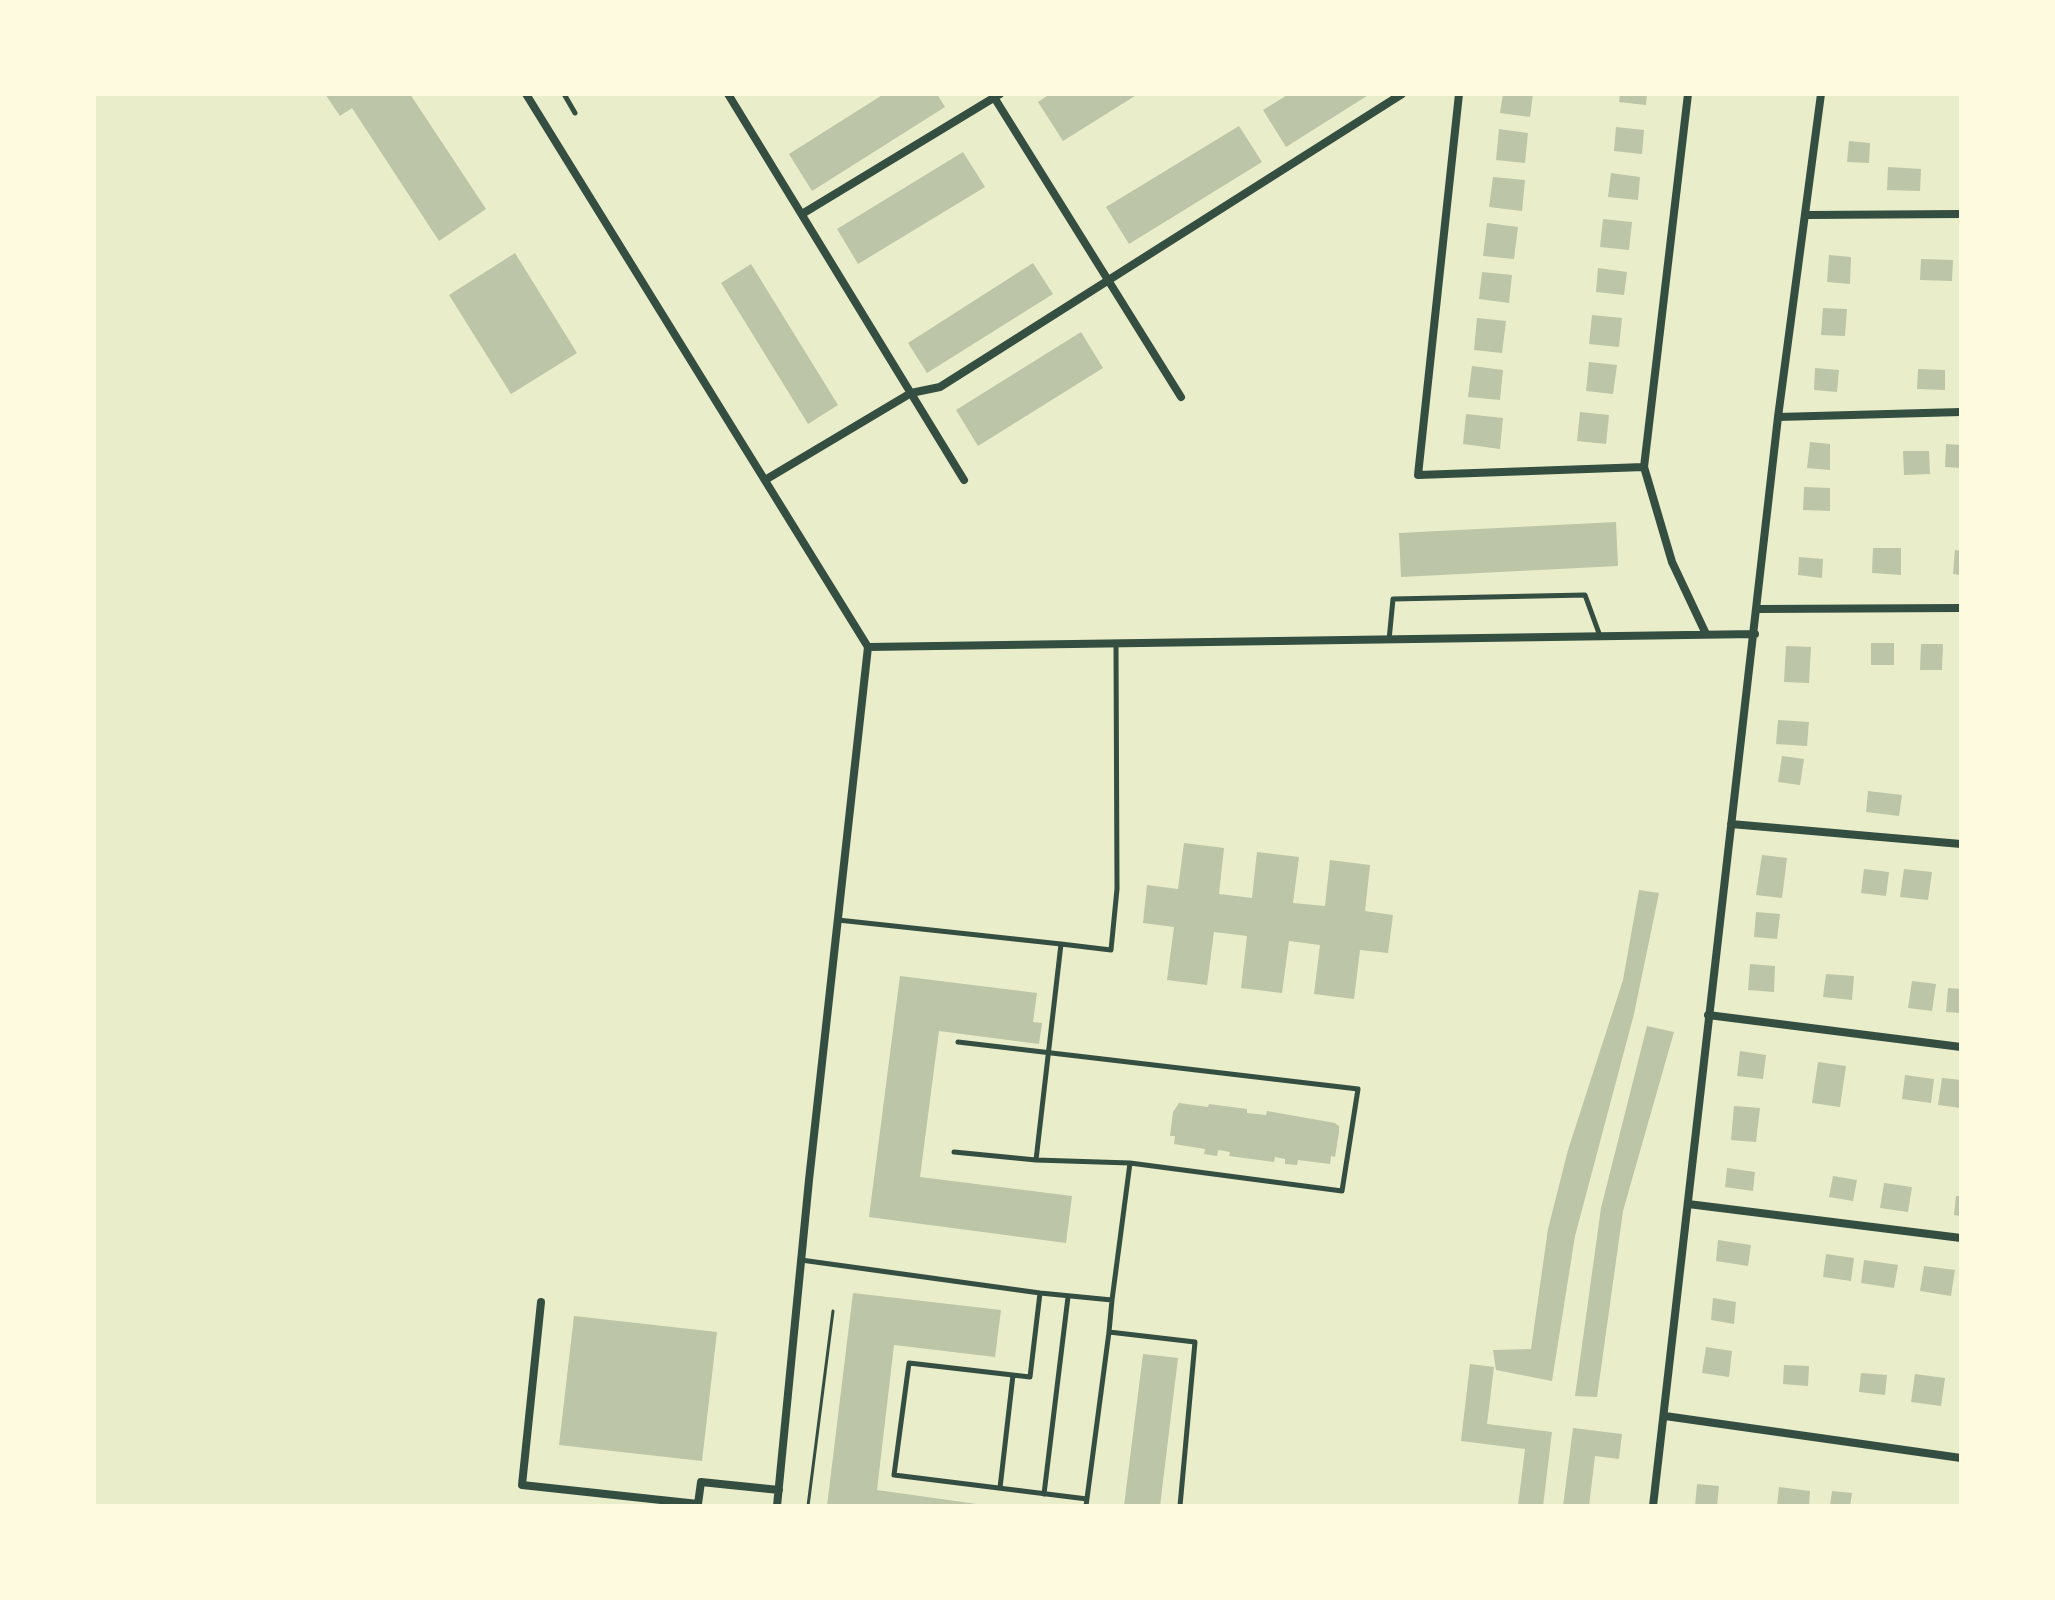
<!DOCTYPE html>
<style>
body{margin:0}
#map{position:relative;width:2055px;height:1600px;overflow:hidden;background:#e9edc9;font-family:Raleway,sans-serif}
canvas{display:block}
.frame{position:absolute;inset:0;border:96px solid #fefae0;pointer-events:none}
</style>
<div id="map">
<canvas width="2055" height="1600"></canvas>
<div class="frame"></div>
</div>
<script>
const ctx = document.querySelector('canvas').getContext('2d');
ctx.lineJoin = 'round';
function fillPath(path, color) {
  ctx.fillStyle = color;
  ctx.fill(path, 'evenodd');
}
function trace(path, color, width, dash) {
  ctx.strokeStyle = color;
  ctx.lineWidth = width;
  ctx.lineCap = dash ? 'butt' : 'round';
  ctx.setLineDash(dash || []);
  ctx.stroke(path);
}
const building = new Path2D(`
 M325,94H410L486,209L439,241L352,108L340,116Z
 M884,94H937L945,107L812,191L789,154Z
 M1050,94H1138L1063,141L1038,102Z
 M1289,94H1370L1286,147L1263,110Z
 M1503,94H1533L1530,117L1500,113Z
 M1620,94H1647L1646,105L1619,102Z
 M1239,126L1262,162L1129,244L1106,207Z
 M1616,127L1644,130L1642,154L1614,151Z
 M1499,129L1528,133L1525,163L1496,160Z
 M1849,141L1870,143L1869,163L1847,162Z
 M963,152L985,187L858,264L837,229Z
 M1888,167L1921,169L1920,191L1887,190Z
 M1611,173L1640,177L1638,200L1608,197Z
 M1493,177L1525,180L1522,211L1489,207Z
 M1603,219L1632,222L1629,250L1600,247Z
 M1487,223L1518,227L1514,259L1483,256Z
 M515,253L577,353L511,394L449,295Z
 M1829,255L1851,257L1850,284L1827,282Z
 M1921,259L1953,260L1952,281L1920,280Z
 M1033,263L1053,294L927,373L908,343Z
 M751,264L838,405L808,424L721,283Z
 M1598,268L1627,272L1624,295L1596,292Z
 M1482,272L1512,275L1509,303L1479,299Z
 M1823,308L1847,309L1845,336L1821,335Z
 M1592,315L1622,318L1619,347L1589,344Z
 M1477,318L1506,321L1502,353L1474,350Z
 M1081,332L1103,368L978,446L956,410Z
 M1589,362L1617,365L1613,394L1586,391Z
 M1472,366L1503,370L1500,400L1468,397Z
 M1815,368L1839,370L1837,392L1814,390Z
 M1918,369L1945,370V390L1917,389Z
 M1580,412L1609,415L1606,444L1577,441Z
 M1466,414L1503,418L1500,449L1463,444Z
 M1810,442L1830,444V470L1807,468Z
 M1946,444L1961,445V468L1945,467Z
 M1903,451H1929L1930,474L1904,475Z
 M1804,487L1830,488V511L1803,510Z
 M1616,522L1618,566L1401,577L1399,533Z
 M1873,548H1901V575L1872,573Z
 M1955,550L1961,551V575L1953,574Z
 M1799,557L1823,559L1822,578L1798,575Z
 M1871,643H1894V665H1871Z
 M1921,644H1943L1942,670H1920Z
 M1786,646L1811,647L1809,683L1784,682Z
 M1778,720L1809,722L1807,746L1776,744Z
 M1782,756L1804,759L1800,785L1778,782Z
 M1868,791L1902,795L1899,816L1866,812Z
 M1184,843L1224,848L1219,894L1252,898L1257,852L1299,857L1293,903L1325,906L1330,860L1370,865L1365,911L1393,915L1388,953L1360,950L1354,999L1314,994L1320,945L1289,941L1282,993L1241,988L1247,936L1214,932L1207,985L1167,980L1174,927L1143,923L1147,885L1178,889Z
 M1762,855L1787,858L1782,898L1756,895Z
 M1864,869L1889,872L1886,896L1861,893Z
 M1904,869L1932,872L1928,900L1900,897Z
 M1639,890L1659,893L1634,1014L1575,1236L1552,1381L1496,1370L1493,1350L1531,1349L1548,1229L1568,1150L1623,980Z
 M1756,912L1780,914L1777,939L1754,937Z
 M1750,964L1775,966L1774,992L1748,990Z
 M1826,974L1854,976L1852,1000L1823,997Z
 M900,976L1037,993L1033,1022L1042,1023L1039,1044L939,1031L920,1177L1072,1196L1066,1243L869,1217Z
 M1912,981L1936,984L1932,1011L1908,1008Z
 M1948,988L1961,989V1013L1946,1012Z
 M1647,1026L1674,1032L1623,1211L1597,1397L1575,1396L1601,1208Z
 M1740,1051L1766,1055L1763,1079L1737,1076Z
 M1818,1062L1846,1066L1840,1107L1812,1103Z
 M1905,1075L1934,1079L1931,1103L1902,1099Z
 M1942,1078L1961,1080V1108L1938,1105Z
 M1179,1103L1208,1107L1209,1104L1247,1109V1113L1266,1115L1267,1111L1335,1123L1339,1126V1132L1335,1157L1331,1156L1330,1164L1298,1160L1297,1165L1285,1164V1159L1275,1157L1274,1162L1229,1156L1230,1152L1218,1150L1217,1156L1204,1154L1205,1149L1174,1144L1175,1136H1170L1173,1112Z
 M1734,1106L1760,1108L1756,1142L1731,1140Z
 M1727,1168L1755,1172L1753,1191L1725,1187Z
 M1833,1176L1857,1180L1853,1201L1829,1197Z
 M1884,1183L1912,1187L1908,1212L1880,1208Z
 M1956,1196H1961V1216L1954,1215Z
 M1718,1240L1751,1245L1748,1266L1716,1261Z
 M1826,1254L1854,1258L1851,1281L1823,1277Z
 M1864,1260L1898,1265L1894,1288L1861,1283Z
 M1924,1266L1955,1270L1951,1296L1920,1291Z
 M853,1293L1001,1310L995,1357L894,1345L877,1490L991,1506H827Z
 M1713,1298L1736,1302L1734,1324L1711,1320Z
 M574,1316L717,1332L702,1461L559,1445Z
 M1706,1347L1732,1351L1729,1377L1702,1373Z
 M1143,1354L1178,1358L1160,1506H1124Z
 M1470,1364L1494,1367L1487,1424L1552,1432L1543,1506H1518L1525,1449L1461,1441Z
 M1784,1365L1809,1366L1808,1386L1783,1384Z
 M1861,1373L1887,1375L1885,1395L1859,1392Z
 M1915,1374L1945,1378L1941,1406L1911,1402Z
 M1573,1428L1622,1434L1619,1459L1595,1456L1589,1506H1563Z
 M1697,1484L1719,1486L1717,1506H1695Z
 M1779,1487L1810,1491L1809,1506H1777Z
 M1832,1491L1852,1493L1850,1506H1830Z`);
const path = new Path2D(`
 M808,1506L833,1311`);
const service = new Path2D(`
 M564,94L575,113
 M1389,640L1393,599L1585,595L1600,636
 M838,920L1061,944L1036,1160L1130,1163L1112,1300
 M1061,944L1111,950L1117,889L1116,644
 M958,1042L1358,1089L1342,1191L1130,1163
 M954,1152L1036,1160
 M801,1260L1040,1293L1112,1300L1109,1332
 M1040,1293L1030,1377L909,1363L894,1475L1087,1499
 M1000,1488L1013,1375
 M1044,1494L1068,1297
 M1086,1506L1109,1332L1195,1342L1180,1506`);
const minor = new Path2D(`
 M526,94L868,647
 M728,94L964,480
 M992,94L1181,397
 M1459,94L1418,475L1644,467
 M1688,94L1644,467L1672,562L1706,634
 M802,214L1000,94
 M1807,215L1961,214
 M1778,417L1961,412
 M765,480L911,393L940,387L1402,94
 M1758,609L1961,608
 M868,647L1755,634
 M1731,824L1961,844
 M1708,1015L1961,1047
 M1688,1204L1961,1238
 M541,1302L522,1485L698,1504L701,1482L779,1490
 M1665,1416L1961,1458
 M777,1506L809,1180L868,647
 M1653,1506L1778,417L1821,94`);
fillPath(building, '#bcc5a7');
trace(path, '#344e41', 3);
trace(service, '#344e41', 5);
trace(minor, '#344e41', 8);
</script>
